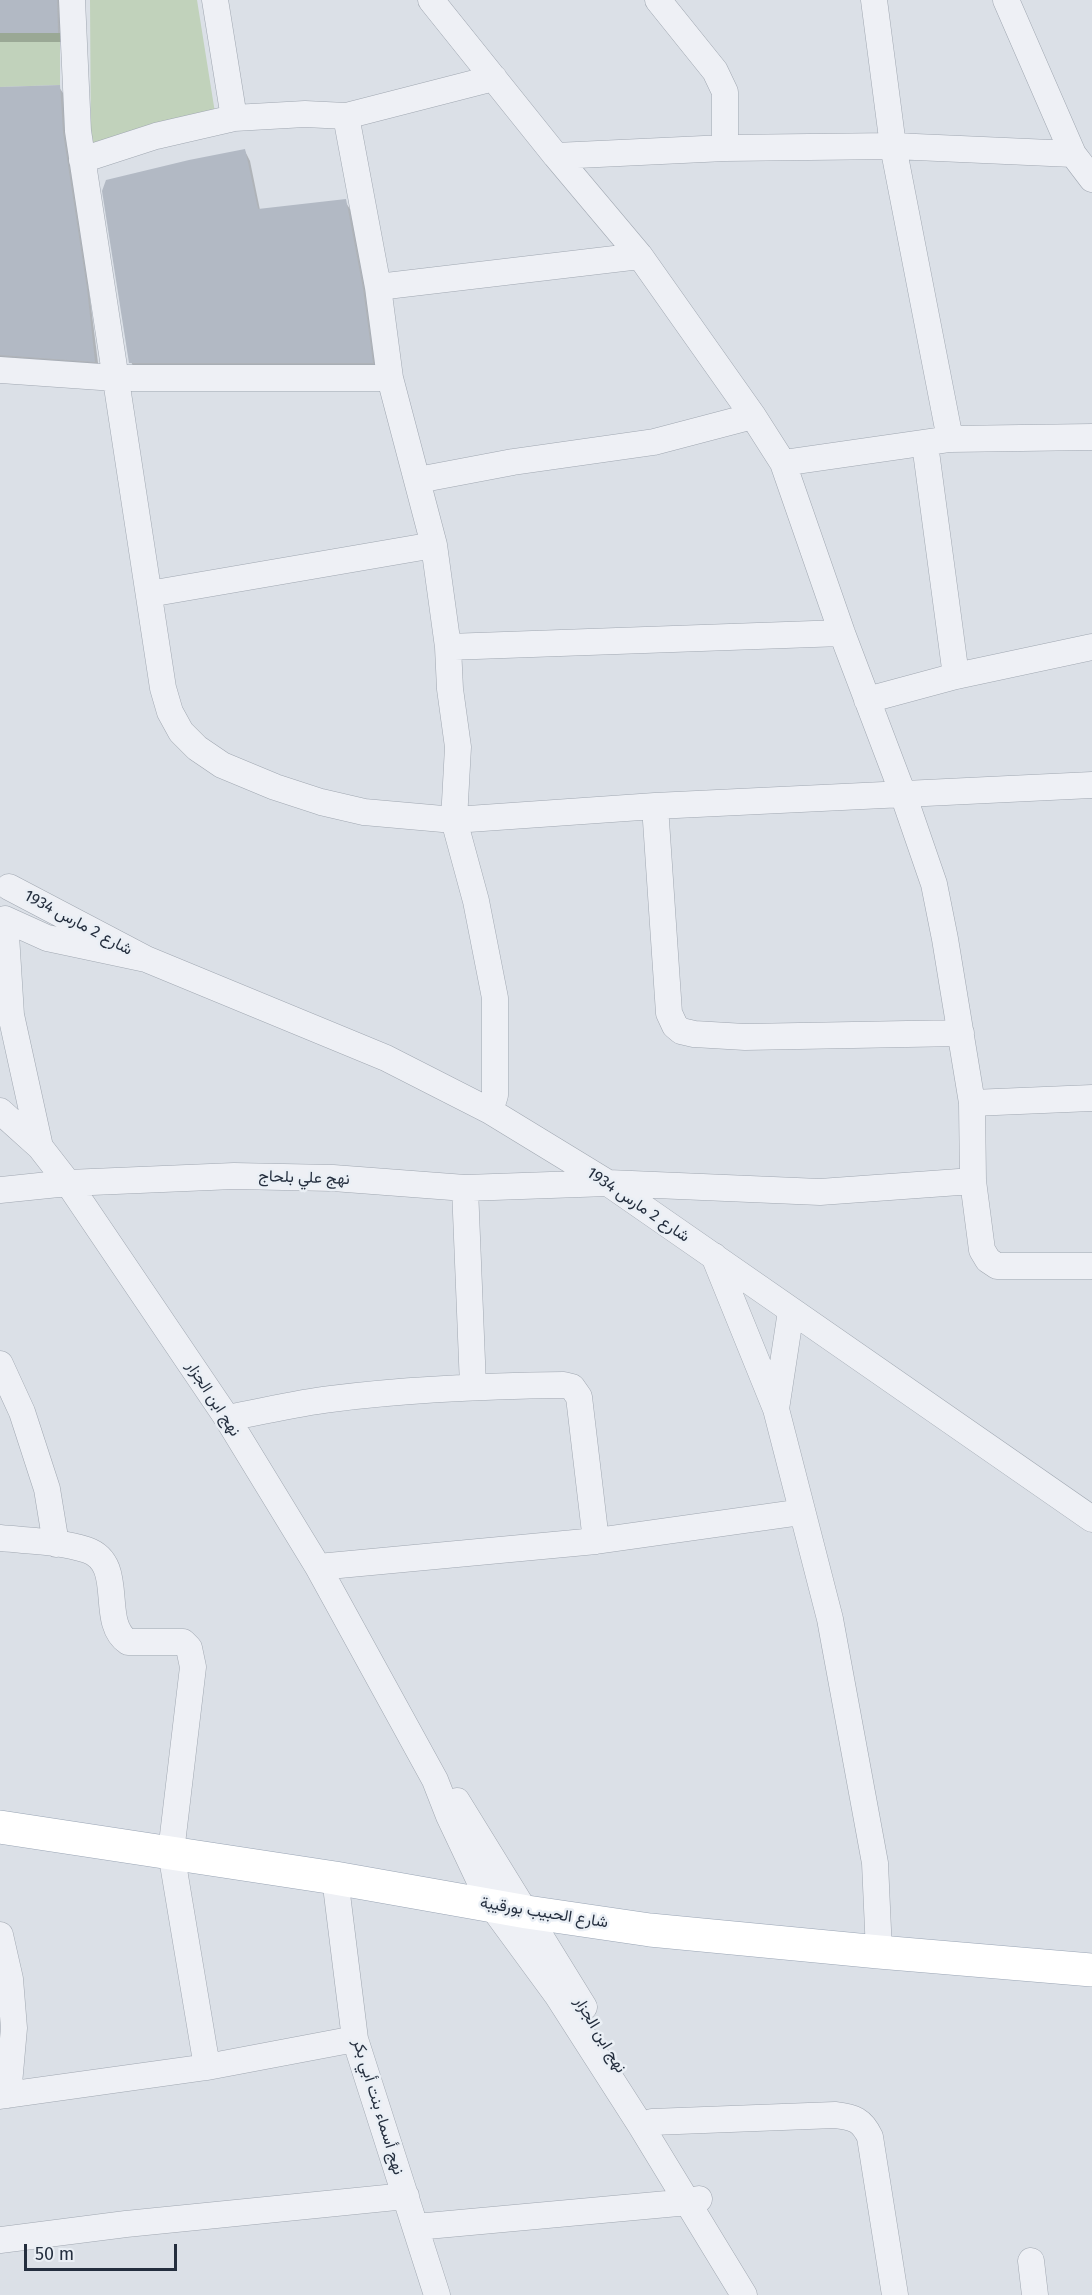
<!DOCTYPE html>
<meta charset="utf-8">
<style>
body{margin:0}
#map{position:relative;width:1092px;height:2295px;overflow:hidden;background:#dbe0e7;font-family:"Fira Sans",sans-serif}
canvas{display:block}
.scale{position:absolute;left:24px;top:2244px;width:153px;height:27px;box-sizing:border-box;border:3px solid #242e3e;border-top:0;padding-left:8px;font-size:18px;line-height:21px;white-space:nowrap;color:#242e3e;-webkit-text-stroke:4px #eaeff5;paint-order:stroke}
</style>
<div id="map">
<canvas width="1092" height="2295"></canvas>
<div class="scale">50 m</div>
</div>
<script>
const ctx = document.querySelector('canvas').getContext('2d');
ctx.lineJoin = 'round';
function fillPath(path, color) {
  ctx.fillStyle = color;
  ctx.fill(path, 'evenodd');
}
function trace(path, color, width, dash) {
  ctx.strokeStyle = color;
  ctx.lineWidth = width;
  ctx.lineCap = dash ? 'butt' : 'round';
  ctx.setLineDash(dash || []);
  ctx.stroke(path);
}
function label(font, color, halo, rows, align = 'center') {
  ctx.font = font + ' "Fira Sans",Vazirmatn,sans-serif';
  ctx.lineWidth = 5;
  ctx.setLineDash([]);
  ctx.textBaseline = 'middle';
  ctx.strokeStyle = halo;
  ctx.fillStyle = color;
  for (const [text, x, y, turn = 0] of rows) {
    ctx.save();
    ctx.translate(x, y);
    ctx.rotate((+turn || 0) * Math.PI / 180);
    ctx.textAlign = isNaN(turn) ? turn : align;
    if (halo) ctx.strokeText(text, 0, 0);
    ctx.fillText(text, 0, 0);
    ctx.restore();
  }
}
const green = new Path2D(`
 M90,0H197L216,119L91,153Z
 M0,33H60V85L0,87Z`);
const shadow = new Path2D(`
 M0,0H65L63,42H0Z
 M59,87L65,96L99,371L0,366V88Z
 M245,151L250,161L260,210L345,201L351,211L368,301L378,372L137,373L131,362Z`);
const building = new Path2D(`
 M0,0H57L58,33H0Z
 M60,85L63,133L87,289L95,362L0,355V87Z
 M245,149L258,209L346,199L363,289L373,363H129L102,191L106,180L189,160Z`);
const minor = new Path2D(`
 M72,0L78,131L163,688L170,712L181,732L197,748L222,765L275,787L321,802L364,812L454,820L655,806L1092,785
 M215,0L234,118
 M658,0L715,71L725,92V148
 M874,0L893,146L950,439
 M1006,0L1073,154L1092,179
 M346,116L378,287L390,378L434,545L448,647L450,689L458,747L454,820L476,901L495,998V1095L490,1111
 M556,156L725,148L893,146L1073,154
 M82,160L156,136L234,118L305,114L346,116L494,78
 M378,287L640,256
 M0,370L115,378H390
 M925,444L956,676
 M783,463L950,439L1092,437
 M418,480L513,462L654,442L753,416
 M149,594L434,545
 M448,647L842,633
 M867,700L956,676L1092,647
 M655,806L669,1013L675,1026L681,1031L694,1034L745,1037L961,1033
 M9,887L146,959L386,1058L490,1111L608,1183L1092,1519
 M146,959L47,938L5,919L11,1015L40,1147L68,1183L227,1418L318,1567L435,1780L449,1816L491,1905L557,1995L641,2126L744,2295
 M972,1103L1092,1098
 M0,1111L40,1147
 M973,1181L982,1250L988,1260L997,1266H1092
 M465,1188L473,1386
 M0,1190L68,1183L234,1176L333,1178L465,1188L608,1183L820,1192L973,1181L972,1103L945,939L934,884L903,794L842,633L783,463L753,416L640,256L556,156L431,0
 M714,1256L776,1409L830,1619L875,1863L879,1952
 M0,1364L22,1412L47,1489L56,1544
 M776,1409L791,1311
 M227,1418C261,1412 296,1403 331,1399C408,1389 486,1386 564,1385L572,1387L579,1397L596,1541
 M0,1538C28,1541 60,1541 87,1550C127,1564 98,1622 128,1642H183L189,1648L193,1667L171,1852L207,2067
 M318,1567L596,1541L802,1512
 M457,1801L584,2007
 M335,1878L355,2039L437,2295
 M0,1935L10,1979L14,2028L8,2095
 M0,2096L207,2067L355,2039
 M641,2126L652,2122L835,2115C854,2117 862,2120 870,2137L895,2295
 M416,2227L689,2202L699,2199
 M0,2240L126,2224L406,2196
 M1031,2261L1035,2295`);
const major = new Path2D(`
 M0,1827L335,1878L527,1912L650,1930L879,1952L1092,1970`);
const streetNames = [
 ["شارع 2 مارس 1934",78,923,28],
 ["نهج علي بلحاج",304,1178,2],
 ["شارع 2 مارس 1934",638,1205,34],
 ["نهج ابن الجزار",213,1399,57],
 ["شارع الحبيب بورقيبة",544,1913,9],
 ["نهج ابن الجزار",600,2035,59],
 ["نهج أسماء بنت أبي بكر",378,2107,73]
];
fillPath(green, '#c1d2bb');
fillPath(shadow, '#0003');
fillPath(building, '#b2b9c4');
trace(minor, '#a0a7b1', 27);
trace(major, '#99a4b4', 34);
trace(minor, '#eef0f5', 26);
trace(major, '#fff', 33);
label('16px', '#242e3e', '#eaeff5', streetNames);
</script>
